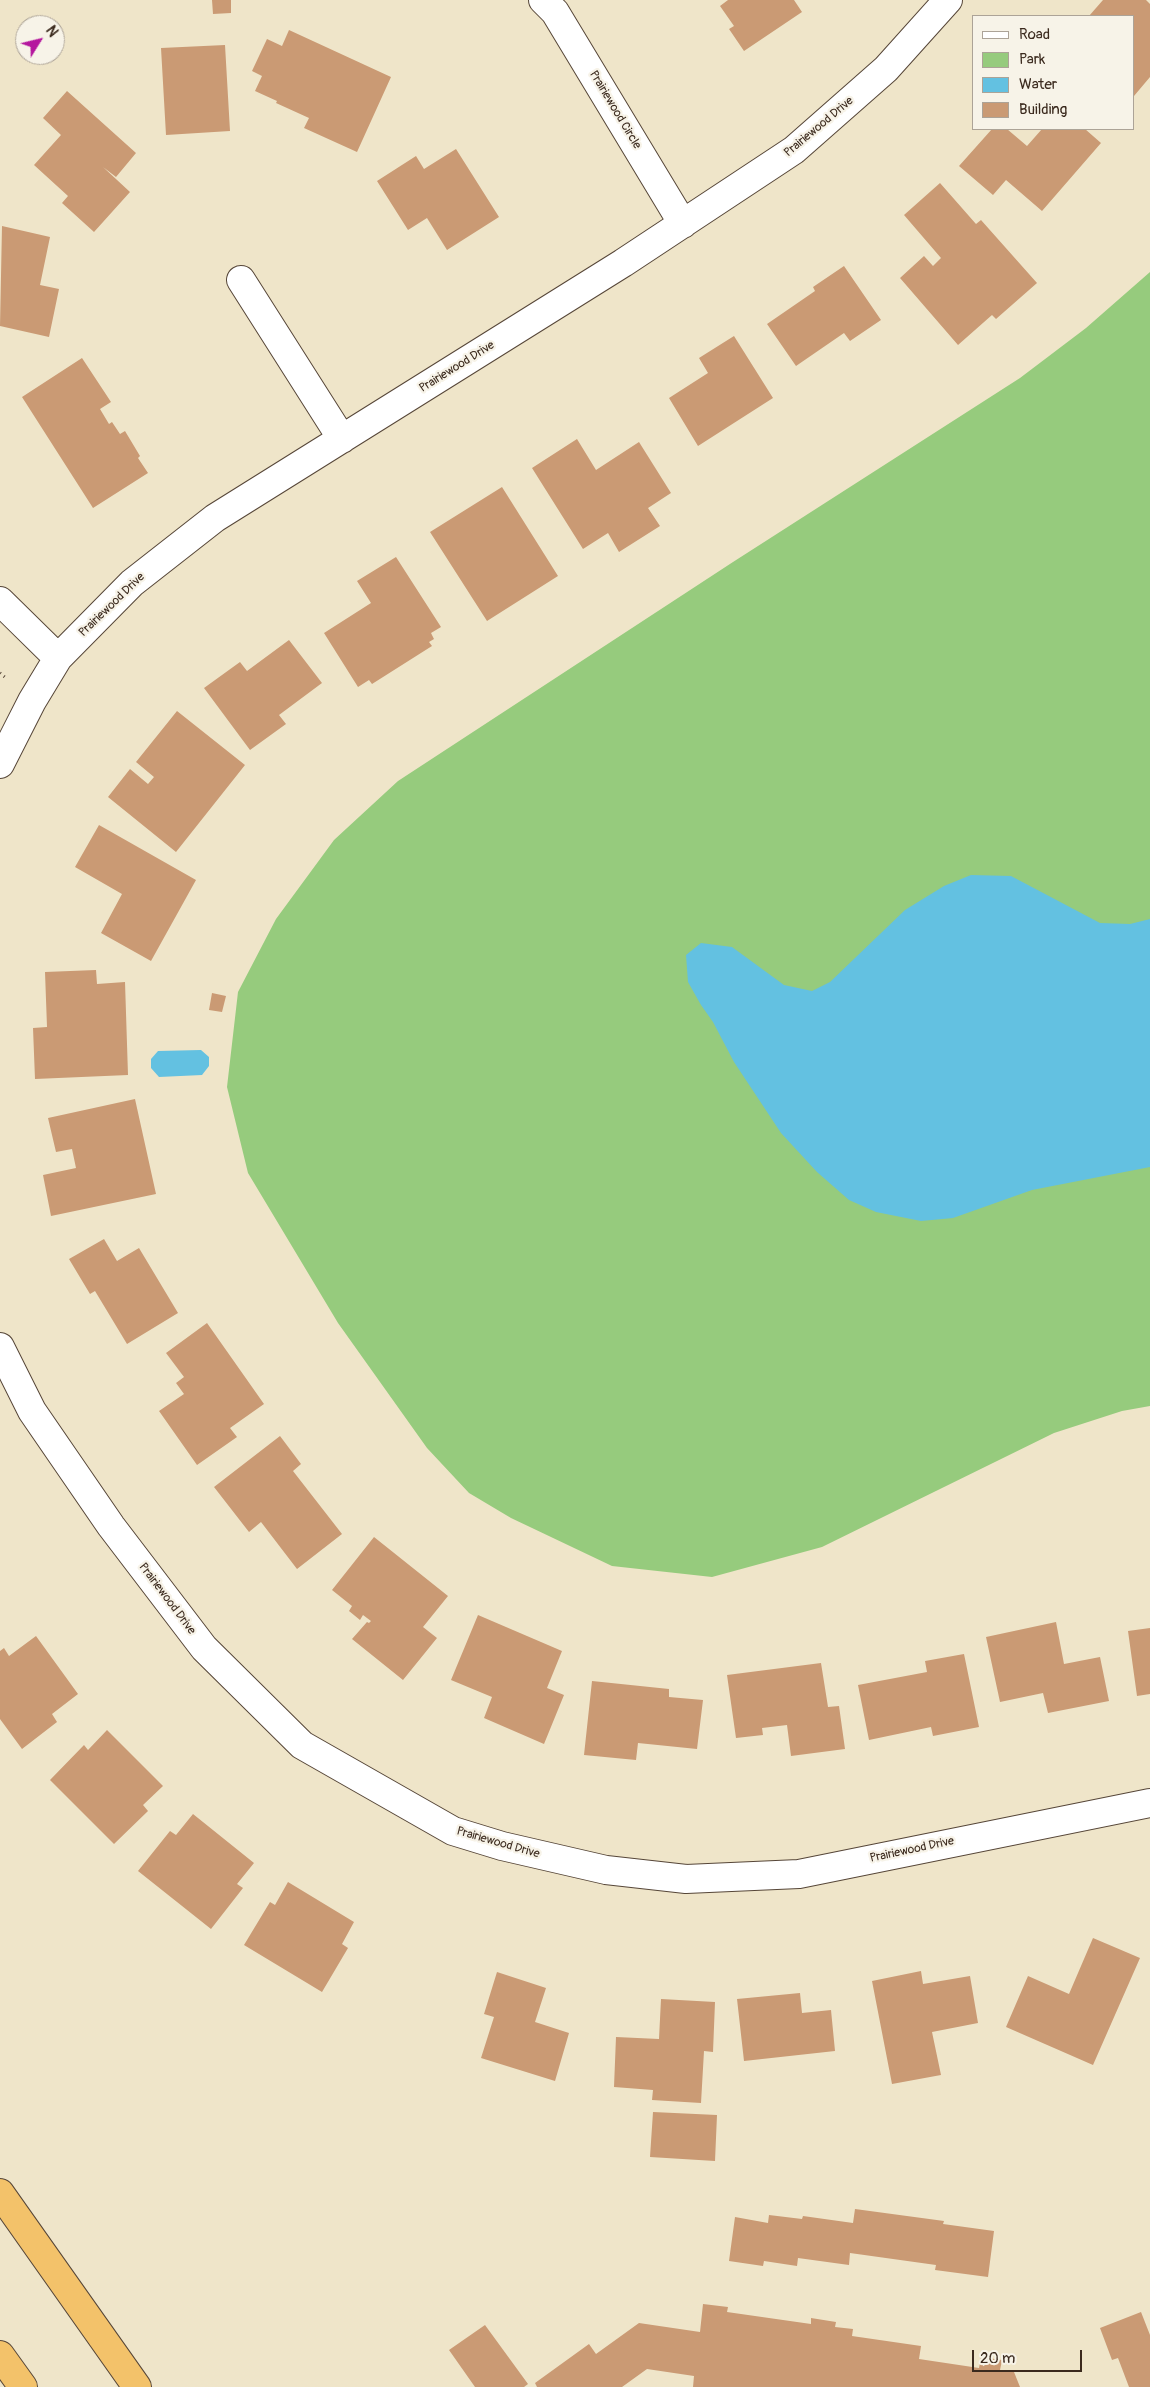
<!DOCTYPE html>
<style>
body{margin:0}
#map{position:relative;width:1150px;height:2387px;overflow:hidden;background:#efe5c9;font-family:Pangolin,sans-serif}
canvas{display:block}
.legend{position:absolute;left:972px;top:15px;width:162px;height:115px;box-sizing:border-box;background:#f7f3e8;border:1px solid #aca397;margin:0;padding:6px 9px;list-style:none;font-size:15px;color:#3b2a1e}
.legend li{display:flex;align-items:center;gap:10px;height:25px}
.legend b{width:25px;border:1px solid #aca397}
.north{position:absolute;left:15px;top:15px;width:50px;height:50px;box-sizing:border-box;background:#f7f3e8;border:1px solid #aca397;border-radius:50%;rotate:54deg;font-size:14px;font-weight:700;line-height:20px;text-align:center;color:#3b2a1e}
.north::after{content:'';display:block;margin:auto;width:18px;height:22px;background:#b5179e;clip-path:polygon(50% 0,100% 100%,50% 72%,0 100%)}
.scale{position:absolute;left:972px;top:2350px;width:110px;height:22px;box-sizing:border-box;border:2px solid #3b2a1e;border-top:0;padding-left:6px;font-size:15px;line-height:18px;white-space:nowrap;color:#3b2a1e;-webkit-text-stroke:4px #f7f3e8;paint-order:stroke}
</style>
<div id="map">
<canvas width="1150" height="2387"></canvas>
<ul class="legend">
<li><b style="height:6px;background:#fff"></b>Road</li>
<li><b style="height:14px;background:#96cb7d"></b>Park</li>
<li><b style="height:14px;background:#63c1e1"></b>Water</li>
<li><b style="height:14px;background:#ca9a74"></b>Building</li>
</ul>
<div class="north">N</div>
<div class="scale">20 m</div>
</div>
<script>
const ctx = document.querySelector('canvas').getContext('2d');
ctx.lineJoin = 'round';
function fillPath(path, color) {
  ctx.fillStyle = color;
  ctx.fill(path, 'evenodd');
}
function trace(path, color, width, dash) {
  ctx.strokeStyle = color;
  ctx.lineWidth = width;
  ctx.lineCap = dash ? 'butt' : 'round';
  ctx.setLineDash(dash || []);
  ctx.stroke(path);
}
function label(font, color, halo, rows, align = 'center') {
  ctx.font = font + ' Pangolin,sans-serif';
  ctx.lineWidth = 4.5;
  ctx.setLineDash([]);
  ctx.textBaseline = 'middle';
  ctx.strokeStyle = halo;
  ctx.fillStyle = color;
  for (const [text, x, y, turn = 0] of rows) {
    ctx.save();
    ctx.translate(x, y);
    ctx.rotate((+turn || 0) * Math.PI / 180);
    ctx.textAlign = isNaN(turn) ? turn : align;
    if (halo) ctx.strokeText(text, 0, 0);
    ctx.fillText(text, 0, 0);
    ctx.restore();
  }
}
const green = new Path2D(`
 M1150,272V1406L1122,1411L1054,1433L822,1547L712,1577L612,1566L511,1518L469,1493L427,1448L338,1323L248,1173L227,1087L238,992L276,919L334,840L398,781L733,562L1020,378L1086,328Z`);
const water = new Path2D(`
 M971,875L1011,876L1100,923L1130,924L1150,919V1167L1032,1190L953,1218L921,1221L876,1212L849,1200L817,1172L781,1133L734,1062L713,1022L701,1005L688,982L686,955L701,943L732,947L784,985L812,991L830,982L905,910L944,886Z
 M201,1050L209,1057V1066L202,1075L159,1077L151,1068V1059L158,1051Z`);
const building = new Path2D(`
 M212,0H231V13L213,14Z
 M728,0H794L802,12L744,51L729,29L734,26L720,6Z
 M1103,0H1146L1150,4V77L1134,96V16H1089Z
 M289,30L391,77L357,152L304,128L309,118L276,103L277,101L255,91L262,76L252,71L267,39L282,46Z
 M225,45L230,131L166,135L161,48Z
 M67,91L136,153L116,177L103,167L130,192L94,232L62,203L68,196L34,165L61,135L43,118Z
 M992,129H1007L1027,146L1042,129H1085L1101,143L1042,211L1006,180L993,195L959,166Z
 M456,149L499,217L447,250L427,218L408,230L377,181L416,156L424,169Z
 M940,183L976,224L981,220L1037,283L996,319L992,315L958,345L900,278L924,256L933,266L941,258L904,215Z
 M2,226L50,237L40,285L59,289L49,337L0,326Z
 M844,266L881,320L850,341L844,333L796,366L767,324L815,291L813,287Z
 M734,336L773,398L698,446L669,398L708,373L699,358Z
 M82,358L111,402L100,409L109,424L112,422L120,434L125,431L140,456L138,458L148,473L93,508L22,397Z
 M577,439L596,470L639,442L671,493L648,508L660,526L619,552L608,533L583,549L532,468Z
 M502,487L558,576L487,621L430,532Z
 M396,557L441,627L431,633L434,639L429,642L432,646L372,684L369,680L358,687L324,633L371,603L357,581Z
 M289,640L322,683L279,715L286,724L250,750L204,688L240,662L247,671Z
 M177,711L245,765L176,852L108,797L130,769L148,784L154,777L136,762Z
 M99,825L196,880L151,961L101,933L122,894L75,867Z
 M96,970L97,984L125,982L128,1075L35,1079L33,1028L47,1027L45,972Z
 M212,993L226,996L222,1012L209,1010Z
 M135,1099L156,1194L51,1216L43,1175L76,1168L72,1149L56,1152L48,1118Z
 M104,1239L117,1261L139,1248L178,1313L127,1344L95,1291L90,1294L69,1259Z
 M207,1323L264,1404L230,1428L237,1437L197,1465L159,1411L184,1394L176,1383L184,1377L166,1353Z
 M280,1436L301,1464L293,1471L342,1534L297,1569L261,1522L249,1532L214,1487Z
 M374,1537L448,1596L423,1627L437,1638L403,1680L352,1639L367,1622L369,1623L371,1621L363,1615L360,1620L349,1611L352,1606L332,1590Z
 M478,1615L562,1651L547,1688L564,1695L544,1744L484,1718L492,1697L451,1680Z
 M1056,1622L1064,1664L1100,1657L1109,1701L1048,1713L1043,1693L1000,1702L986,1637Z
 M1150,1628V1694L1137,1696L1128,1631Z
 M36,1636L78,1694L52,1714L57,1722L22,1749L0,1719V1651L4,1648L9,1656Z
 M964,1654L979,1727L933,1736L931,1727L869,1740L858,1685L927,1672L925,1661Z
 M821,1663L828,1707L839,1706L845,1749L791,1756L787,1725L762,1728L763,1735L736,1738L727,1675Z
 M592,1681L669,1689V1697L703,1700L697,1749L638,1743L636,1760L584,1755Z
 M107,1730L163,1786L143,1805L148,1811L114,1844L50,1780L84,1745L88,1750Z
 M193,1814L254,1863L237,1884L243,1888L211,1929L138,1871L170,1831L176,1835Z
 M288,1882L354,1922L342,1944L348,1948L322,1992L244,1945L270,1902L275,1905Z
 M1093,1938L1140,1958L1093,2065L1006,2027L1028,1976L1069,1994Z
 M921,1971L923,1984L970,1976L978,2023L932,2032L941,2075L892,2084L872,1981Z
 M497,1972L546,1988L535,2022L569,2033L555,2081L481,2058L494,2017L484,2014Z
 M800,1993L802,2013L831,2010L835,2051L744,2061L737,1999Z
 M661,1999L715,2002L713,2052L704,2051L701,2103L652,2100L653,2090L614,2087L616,2037L659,2039Z
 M653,2112L717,2115L715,2161L650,2157Z
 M855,2209L944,2221L943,2224L994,2231L988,2277L935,2270L936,2265L850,2253L849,2265L798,2258L797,2266L764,2261L763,2266L729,2261L735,2217L768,2223L769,2215L802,2219L803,2216L853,2223Z
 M703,2304L728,2307L727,2312L811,2324V2318L836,2322L835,2327L853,2329L852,2336L921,2346L919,2359L979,2368L981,2357L1002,2360L1000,2370L1014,2372L1020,2387H693L694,2376L647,2369L622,2387H537L535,2383L589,2344L596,2354L639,2323L700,2332Z
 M1141,2312L1150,2335V2387H1129L1118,2358L1112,2360L1100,2328Z
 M485,2325L528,2384L524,2387H475L449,2350Z`);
const path = new Path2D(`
 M0,673L7,679`);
const minor = new Path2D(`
 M543,0L555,12L683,224
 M241,280L342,439
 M0,601L58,658
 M0,764L32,701L58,658L132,583L215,518L623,263L794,150L886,69L948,0
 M0,1347L32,1411L111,1526L204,1648L302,1745L453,1831L502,1846L606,1870L686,1879L799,1874L1150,1803`);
const highway = new Path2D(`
 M0,2193L137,2387
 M0,2355L23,2387`);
const streetNames = [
 ["Prairiewood Circle",615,110,59],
 ["Prairiewood Drive",819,127,-40],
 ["Prairiewood Drive",457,367,-32],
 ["Prairiewood Drive",112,605,-44],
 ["Prairiewood Drive",167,1599,53],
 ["Prairiewood Drive",498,1843,16],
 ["Prairiewood Drive",912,1850,-12]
];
fillPath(green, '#96cb7d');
fillPath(water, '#63c1e1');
fillPath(building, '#ca9a74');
trace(minor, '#564638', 30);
trace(highway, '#564638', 30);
trace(path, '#564638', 3, [1, 4]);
trace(minor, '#fff', 28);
trace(highway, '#f3c26a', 28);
label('12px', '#3b2a1e', '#f7f3e8', streetNames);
</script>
